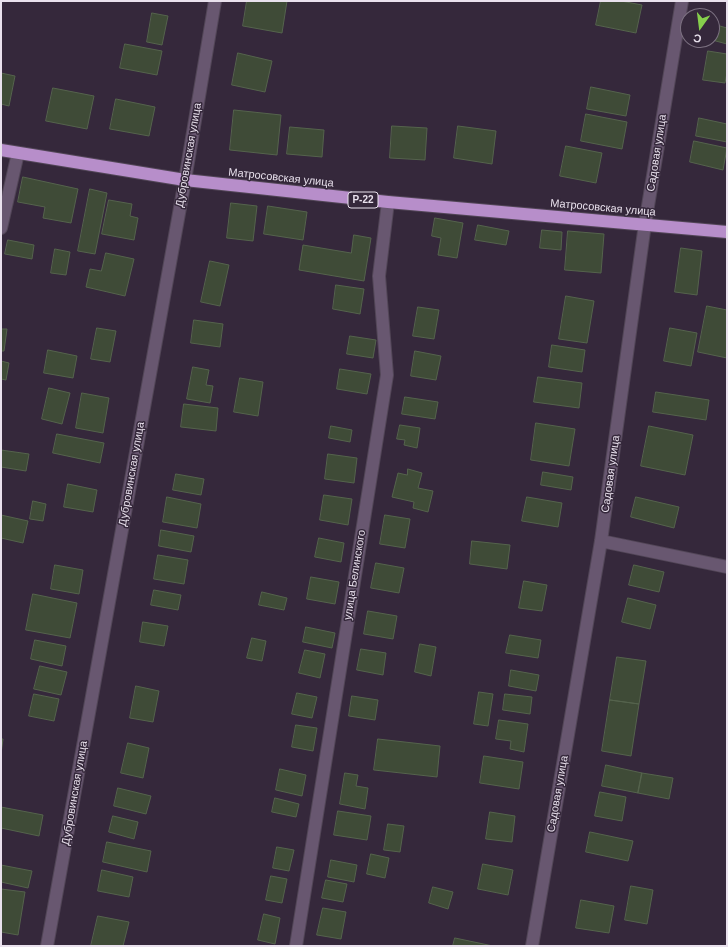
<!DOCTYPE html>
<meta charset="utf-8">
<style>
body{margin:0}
#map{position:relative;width:728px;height:947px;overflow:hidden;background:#35283b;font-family:Arial,sans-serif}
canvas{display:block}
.frame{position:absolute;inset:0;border:2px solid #e9e1ed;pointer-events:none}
.north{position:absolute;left:680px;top:8px;width:40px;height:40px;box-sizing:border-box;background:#35283b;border:1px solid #7d7282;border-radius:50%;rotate:194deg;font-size:11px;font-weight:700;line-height:16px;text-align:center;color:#e9e1ed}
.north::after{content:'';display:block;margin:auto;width:14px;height:18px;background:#86cf4c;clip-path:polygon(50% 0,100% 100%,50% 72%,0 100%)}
</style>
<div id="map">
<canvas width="728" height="947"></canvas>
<div class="frame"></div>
<div class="north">С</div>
</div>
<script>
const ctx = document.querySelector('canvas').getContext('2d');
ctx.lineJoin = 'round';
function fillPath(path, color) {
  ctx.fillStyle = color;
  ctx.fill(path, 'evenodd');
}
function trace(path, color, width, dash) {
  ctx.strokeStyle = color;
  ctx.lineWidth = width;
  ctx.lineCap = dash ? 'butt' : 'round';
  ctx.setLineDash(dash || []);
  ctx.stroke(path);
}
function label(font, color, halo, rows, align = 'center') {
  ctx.font = font + ' Arial,sans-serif';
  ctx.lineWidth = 3;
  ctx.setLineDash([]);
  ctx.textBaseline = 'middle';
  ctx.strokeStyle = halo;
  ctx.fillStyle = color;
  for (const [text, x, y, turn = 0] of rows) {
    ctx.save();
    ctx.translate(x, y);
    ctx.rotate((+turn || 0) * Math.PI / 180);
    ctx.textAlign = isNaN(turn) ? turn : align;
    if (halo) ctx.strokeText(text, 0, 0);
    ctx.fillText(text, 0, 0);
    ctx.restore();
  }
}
const building = new Path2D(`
 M247,1H287L282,33L243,26Z
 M601,1H621L642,5L636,33L596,25Z
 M152,13L168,16L162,45L147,42Z
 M713,24L727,28V44L712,40Z
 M125,44L162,51L157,75L120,68Z
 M708,51L727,54V73L725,83L703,80Z
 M238,53L272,61L265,92L232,85Z
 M1,73L15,76L9,106L1,104Z
 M591,87L630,95L626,116L587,109Z
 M53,88L94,96L87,129L46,121Z
 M116,99L155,107L149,136L110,129Z
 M234,110L281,115L277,155L230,150Z
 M586,114L627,122L622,149L581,141Z
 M699,118L727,124V142L696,136Z
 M392,126L427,128L425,160L390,158Z
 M458,126L496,131L492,164L454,158Z
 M290,127L324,130L322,157L287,154Z
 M694,141L727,148L723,170L690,162Z
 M566,146L602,153L596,183L560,176Z
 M23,177L78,189L71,223L43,218L45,207L18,202Z
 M90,189L107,193L95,254L78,251Z
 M109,200L132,204L130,216L138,218L134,240L102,234Z
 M231,203L257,206L253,241L227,238Z
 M268,206L307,212L303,240L264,234Z
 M435,218L463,223L457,258L438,255L441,238L432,236Z
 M478,225L509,231L506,245L475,240Z
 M542,230L562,232L561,250L540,248Z
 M568,231L604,234L601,273L565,270Z
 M354,235L371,238L364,281L299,270L303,245L351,253Z
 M8,240L34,245L32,259L5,254Z
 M681,248L702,251L697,295L675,292Z
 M55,249L70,252L66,275L51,273Z
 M106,253L134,259L125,296L86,287L90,269L101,271Z
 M210,261L229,265L220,306L201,302Z
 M336,285L364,289L360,314L333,309Z
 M566,296L594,301L587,343L559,339Z
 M707,306L727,310V358L698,352Z
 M418,307L439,310L434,339L413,336Z
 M194,320L223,324L220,347L191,343Z
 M97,328L116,331L110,362L91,359Z
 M670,328L697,333L691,366L664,361Z
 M1,329H7L4,351H1Z
 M350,336L376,340L373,358L347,354Z
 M552,345L585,350L582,372L549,367Z
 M48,350L77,356L73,378L44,373Z
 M415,351L441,356L436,380L411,376Z
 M1,361L9,363L6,380L1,379Z
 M193,367L209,370L206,385L213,386L210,403L187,399Z
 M340,369L371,374L367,394L337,389Z
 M538,377L582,383L579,408L534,402Z
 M240,378L263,382L258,416L234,412Z
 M49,388L70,393L62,424L42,419Z
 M656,392L709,400L706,420L653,412Z
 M82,393L109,398L103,433L76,428Z
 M405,397L438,402L435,419L402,414Z
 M184,404L218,408L216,431L181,427Z
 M536,423L575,429L569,466L531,460Z
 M400,425L420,428L417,448L404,445L405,440L397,439Z
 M331,426L352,430L350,442L329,438Z
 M649,426L693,435L685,475L641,466Z
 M57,434L104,443L100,463L53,453Z
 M1,450L29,454L26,471L1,467Z
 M328,454L357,458L354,483L325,479Z
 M408,469L422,473L418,488L433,491L428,512L413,508L414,502L392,497L398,473L407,475Z
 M543,472L573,477L571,490L541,485Z
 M176,474L204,479L201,495L173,490Z
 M68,484L97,490L93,512L64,507Z
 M324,495L352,499L348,525L320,520Z
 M167,497L201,504L197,528L163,522Z
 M527,497L562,503L558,527L522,521Z
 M636,497L679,507L674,528L631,517Z
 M33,501L46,504L43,521L30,519Z
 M1,515L28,521L23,543L1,538Z
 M385,515L410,519L405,548L380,544Z
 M161,530L194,536L191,552L159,546Z
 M319,538L344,543L341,562L315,557Z
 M472,541L510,545L507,569L470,564Z
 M158,555L188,560L184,584L154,579Z
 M376,563L404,568L399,593L371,588Z
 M55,565L83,570L79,594L51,589Z
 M634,565L664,572L659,592L629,585Z
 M311,577L339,582L335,604L307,599Z
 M524,581L547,585L542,611L519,608Z
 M154,590L181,595L178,610L151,605Z
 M262,592L287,598L284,610L259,605Z
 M33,594L77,603L70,638L26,630Z
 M628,598L656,605L650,629L622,622Z
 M368,611L397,616L393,639L364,634Z
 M143,622L168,626L164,646L140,642Z
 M306,627L335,633L332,648L303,642Z
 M510,635L541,640L538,658L506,653Z
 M252,638L266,641L262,661L247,658Z
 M35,640L66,646L62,666L31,659Z
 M420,644L436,647L431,676L415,672Z
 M361,649L386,653L383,675L357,670Z
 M305,650L325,654L320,678L299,673Z
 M617,657L646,661L639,704L610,700Z
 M40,666L67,672L61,695L34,689Z
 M511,670L539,675L536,691L509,686Z
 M136,686L159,691L153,722L130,718Z
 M479,692L493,694L488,726L474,724Z
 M297,693L317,697L312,718L292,714Z
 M34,694L59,699L54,721L29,716Z
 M505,694L532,697L530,714L503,710Z
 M352,696L378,700L375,720L349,716Z
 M610,700L639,704L631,756L602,751Z
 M499,720L528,724L524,752L510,749L511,741L496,739Z
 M296,725L317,728L313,751L292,747Z
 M1,739H3L1,754Z
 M378,739L440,746L437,777L374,770Z
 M128,743L149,748L143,778L121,773Z
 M484,756L523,762L519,789L480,783Z
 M606,765L642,773L638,793L602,786Z
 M280,769L306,775L302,796L276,790Z
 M345,773L358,775L356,786L368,788L365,809L340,804Z
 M642,773L673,778L669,799L638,793Z
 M118,788L151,796L146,814L114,806Z
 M600,792L626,797L622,821L595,816Z
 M275,798L299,804L296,817L272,812Z
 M1,807L43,815L39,836L1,828Z
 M338,811L371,816L367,840L334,835Z
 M490,812L515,816L512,842L486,839Z
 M113,816L138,822L134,839L109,832Z
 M388,824L404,826L400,852L384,850Z
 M590,832L633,841L628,861L586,852Z
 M107,842L151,851L147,872L103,862Z
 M277,847L294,850L289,871L273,868Z
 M371,854L389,858L385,878L367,874Z
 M331,860L357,865L354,882L328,877Z
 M483,864L513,870L508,895L478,889Z
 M1,865L32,871L28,888L1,882Z
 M102,870L133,877L129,897L98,891Z
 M271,876L287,879L282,903L266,900Z
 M326,880L347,884L343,902L322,898Z
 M631,886L653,890L647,924L625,920Z
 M433,887L453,892L448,909L429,903Z
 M1,889L25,892L18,935L1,932Z
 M581,900L614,906L609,933L576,928Z
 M323,908L346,912L341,939L317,935Z
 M264,914L280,918L275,944L258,940Z
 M98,916L129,922L123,946H91Z
 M455,938L493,946H453Z`);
const street = new Path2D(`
 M1,228L18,153
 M601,541L727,567
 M47,946L185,180L215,1
 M296,946L387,375L379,276L388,202
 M532,946L601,541L645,224L682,1`);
const highway = new Path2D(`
 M1,150L185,180L388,202L727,232`);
const shields = [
 [363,200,30]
];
const shieldNames = [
 ["Р-22",363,200]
];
const streetNames = [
 ["Садовая улица",657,153,-81],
 ["Дубровинская улица",189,155,-80],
 ["Матросовская улица",281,178,6],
 ["Матросовская улица",603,208,5],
 ["Дубровинская улица",132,474,-80],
 ["Садовая улица",611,474,-82],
 ["улица Белинского",355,575,-81],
 ["Дубровинская улица",75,793,-80],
 ["Садовая улица",558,794,-80]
];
fillPath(building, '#3f4b37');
trace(building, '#55634d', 1);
trace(street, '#524657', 14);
trace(highway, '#524657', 14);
trace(street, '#685770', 12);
trace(highway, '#b78eca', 12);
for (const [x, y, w] of shields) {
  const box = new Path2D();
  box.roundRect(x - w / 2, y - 8, w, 16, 3);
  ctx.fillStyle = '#35283b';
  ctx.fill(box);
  trace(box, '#e9e1ed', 1);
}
label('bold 10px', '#e9e1ed', null, shieldNames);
label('11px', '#e9e1ed', '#35283b', streetNames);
</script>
